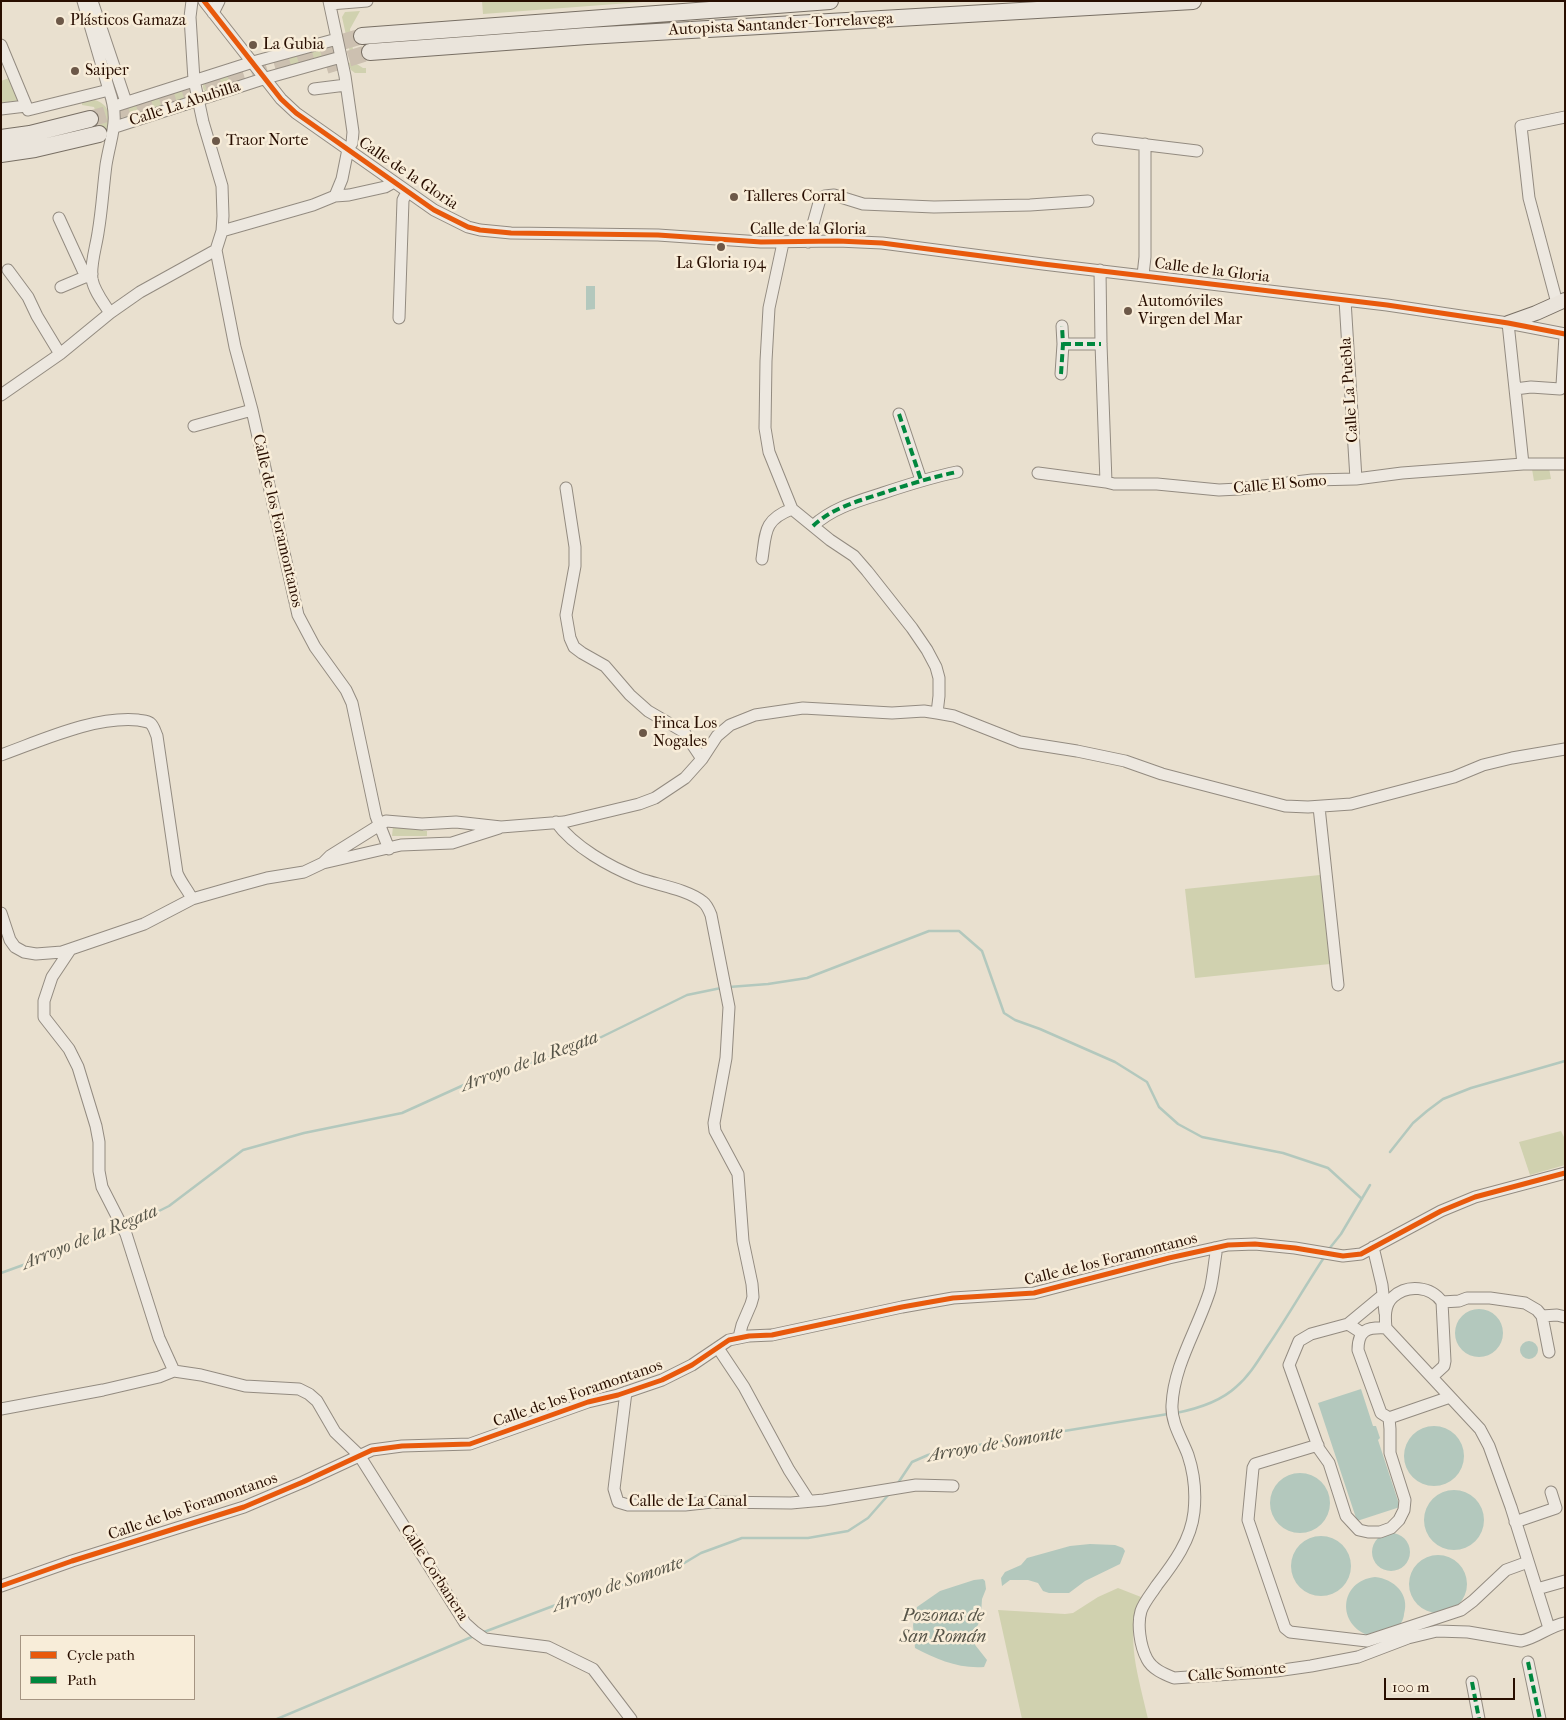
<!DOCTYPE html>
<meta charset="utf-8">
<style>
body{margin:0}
#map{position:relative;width:1566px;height:1720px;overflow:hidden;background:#e9e0cf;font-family:"IM FELL French Canon",serif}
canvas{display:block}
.frame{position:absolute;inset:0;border:2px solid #280e00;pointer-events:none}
.legend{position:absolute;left:20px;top:1635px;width:175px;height:65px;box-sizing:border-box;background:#f8edd9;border:1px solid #a59482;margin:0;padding:6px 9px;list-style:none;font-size:15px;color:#280e00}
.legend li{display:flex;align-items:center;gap:10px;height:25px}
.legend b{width:25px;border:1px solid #a59482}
.scale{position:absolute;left:1384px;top:1678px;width:131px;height:22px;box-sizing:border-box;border:2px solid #280e00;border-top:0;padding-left:6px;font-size:15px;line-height:18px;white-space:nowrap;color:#280e00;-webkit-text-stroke:4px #f8edd9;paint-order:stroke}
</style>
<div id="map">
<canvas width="1566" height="1720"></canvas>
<div class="frame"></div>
<ul class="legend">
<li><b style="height:6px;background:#e8590c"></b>Cycle path</li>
<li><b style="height:6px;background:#00873e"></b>Path</li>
</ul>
<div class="scale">100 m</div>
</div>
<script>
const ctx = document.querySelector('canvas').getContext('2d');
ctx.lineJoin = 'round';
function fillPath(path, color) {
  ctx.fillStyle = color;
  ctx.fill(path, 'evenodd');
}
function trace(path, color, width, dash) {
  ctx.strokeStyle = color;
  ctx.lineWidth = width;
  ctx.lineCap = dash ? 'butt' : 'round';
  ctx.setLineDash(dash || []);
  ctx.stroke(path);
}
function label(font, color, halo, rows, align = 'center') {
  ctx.font = font + ' "IM FELL French Canon",serif';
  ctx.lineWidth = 5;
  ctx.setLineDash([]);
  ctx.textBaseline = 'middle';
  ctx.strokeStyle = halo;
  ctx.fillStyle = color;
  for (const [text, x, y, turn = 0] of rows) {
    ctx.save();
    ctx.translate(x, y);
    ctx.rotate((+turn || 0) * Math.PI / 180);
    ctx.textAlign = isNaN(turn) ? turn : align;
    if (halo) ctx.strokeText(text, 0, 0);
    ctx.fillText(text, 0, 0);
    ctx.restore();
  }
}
const green = new Path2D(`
 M482,1H656L483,14Z
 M360,11L350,29L355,63L363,68H366V73H355L351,70L348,63L352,62L342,17L345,12Z
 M331,45L334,50L333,54L281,69L273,59Z
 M230,73L233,84L206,92C203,89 202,87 204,83Z
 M9,78L18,101L1,103V81Z
 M182,90L187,93L188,98L126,118L124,114L127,108Z
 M95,100C114,106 109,123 108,138L104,139L94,107L82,105V102Z
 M1549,468L1551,479L1534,481L1532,469Z
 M393,826L423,829V831H427V836H392Z
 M1320,875L1330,964L1195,978L1185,889Z
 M1561,1131L1565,1139V1165L1530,1175L1519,1142Z
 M1118,1588L1141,1597C1124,1638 1139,1677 1148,1719H1022L998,1610L1065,1614L1073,1613L1098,1597Z`);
const water = new Path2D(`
 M586,286H595V309L586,310Z
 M1455 1333a24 24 0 1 1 48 0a24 24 0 1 1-48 0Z
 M1520 1350a9 9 0 1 1 18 0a9 9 0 1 1-18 0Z
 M1361,1389L1373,1426H1376L1380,1438L1378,1440L1400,1507L1357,1521L1318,1403Z
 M1404 1456a30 30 0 1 1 60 0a30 30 0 1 1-60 0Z
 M1270 1503a30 30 0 1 1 60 0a30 30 0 1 1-60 0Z
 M1424 1520a30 30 0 1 1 60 0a30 30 0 1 1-60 0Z
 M1372 1552a19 19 0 1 1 38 0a19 19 0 1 1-38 0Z
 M1291 1566a30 30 0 1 1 60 0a30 30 0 1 1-60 0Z
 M1090,1544L1115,1545L1123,1548L1125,1551L1120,1564L1085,1581L1069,1593H1049L1043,1591L1038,1583L1028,1580H1010L1002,1586L1001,1578L1005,1572L1021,1565L1027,1558L1070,1546Z
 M1409 1584a29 29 0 1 1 58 0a29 29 0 1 1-58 0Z
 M1375,1577C1394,1579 1410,1594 1404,1614C1404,1617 1402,1623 1399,1625C1394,1629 1377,1633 1370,1636C1336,1625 1339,1581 1375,1577Z
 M983,1579L985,1581L986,1589L982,1599L981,1615L979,1623L972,1635V1641L987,1660L984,1667C959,1669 936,1659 915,1648L913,1625L917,1607L940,1591L974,1580Z`);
const stream = new Path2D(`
 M729,987L768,984L807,978L929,931H959L982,951L1004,1013L1015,1020L1040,1029L1115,1062L1147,1082L1159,1107L1178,1124L1202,1137L1283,1153L1328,1168L1362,1199
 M1390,1152L1413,1123L1427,1111L1443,1099L1471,1088L1565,1061
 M127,1227L169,1206L243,1150L304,1133L402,1113L477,1079L577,1049L687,995L721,988
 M1329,1249L1341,1234L1370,1185
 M1,1273L120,1230
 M1176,1413C1196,1409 1221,1401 1236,1387C1249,1376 1258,1361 1267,1347C1287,1318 1305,1286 1325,1256
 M898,1483L912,1462L928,1455L948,1450L1168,1414
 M484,1632L577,1597L651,1578L681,1565L701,1553L742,1538H808L848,1531L868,1518L890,1493
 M277,1719L474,1636`);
const highwayTunnel = new Path2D(`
 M326,66L370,52
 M90,119L362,36`);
const minor = new Path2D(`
 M83,1L109,90
 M92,1L126,102
 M192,1L190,17L194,80L203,122L222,186L223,216L222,231L216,250L235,347L252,410L298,615L315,647L346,690L352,703L376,816L389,849
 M204,1L281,99L296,113L434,210L468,227L480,230L511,233L658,235L761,242L838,241L882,243L1043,264L1387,305L1508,323L1565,334
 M329,1L345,76L353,132L352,143L348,149L342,179L335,196
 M330,4L367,1
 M213,13L219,1
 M1,45L28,110L109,90C120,121 111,134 106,165C103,188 102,210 98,233C96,247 90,265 92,279C94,291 103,302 110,313
 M314,89L346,85
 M115,106L253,62L337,39
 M1,109L26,106
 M115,127L266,78L341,57
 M1098,139L1197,151
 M59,218L86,277
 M222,231L313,205L335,196L349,195L385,187L394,182
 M808,242L820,199L825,196L834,195L863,204L934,207L1030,205L1088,201
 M783,243L769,308L766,361L765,428L769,452L792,509L830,540L854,556L867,571L912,628L927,650L936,667L939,678V696L937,713
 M8,270L28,297L37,316L60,354
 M1100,270L1101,344L1106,482
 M1143,275L1145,257V144
 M61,287L92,274
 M1345,300L1356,479
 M1557,303L1529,198L1521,126L1565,117
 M399,318L403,200L407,192
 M1508,323L1523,464
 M1063,344H1101
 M1061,374L1063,344L1062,326
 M1515,389L1531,387L1560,389L1562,385L1565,336
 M1,395L60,354L110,313L140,292L216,250
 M899,414L921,480
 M194,426L252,410
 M1038,473L1106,482L1114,484H1157L1219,490L1239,489L1312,480L1356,479L1402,473L1523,464H1565
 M566,488L575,547V566L566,615L570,638L574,647L582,653L605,666L630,695L648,711L684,732L702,759
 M813,526C832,508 858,501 883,493C907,485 932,477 957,472
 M762,559C766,533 763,520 792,509
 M1,755C43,740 94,716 138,720C142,721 147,721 150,723C154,726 155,732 157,736L177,873C181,883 188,890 192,899
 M1319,807L1338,985
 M556,822C574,847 610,867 638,878C657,885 687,889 703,902C707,905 709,910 711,915L729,1007L726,1058L714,1123L715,1131L738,1174L743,1241L752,1284L753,1297L751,1304L742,1325L739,1337
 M323,863L330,856L386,821L422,824L456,822L501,827L564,822L639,804L655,798L685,778L702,759L717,736L730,725L755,715L803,708L892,713L924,711L937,713L954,716L1020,742L1077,751L1125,761L1162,774L1285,806L1308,807L1351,804L1454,777L1483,765L1512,758L1565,749
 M1,913L10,940L15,947L24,952L36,954L62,952L144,924L192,899L234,887L267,878L304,872L323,863L401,845L452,843L499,828
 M70,950L52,977L44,1001V1017L69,1049L78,1067L96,1126L99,1142V1171L102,1187L126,1234L159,1338L174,1371
 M1373,1247L1382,1285L1385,1313
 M1214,1248L1216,1253C1214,1265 1213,1278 1210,1290C1198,1329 1174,1364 1172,1405C1171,1423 1182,1439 1188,1455C1194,1473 1196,1493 1194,1512C1191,1540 1174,1563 1157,1585C1152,1593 1144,1602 1141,1611C1137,1624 1140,1646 1147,1659C1152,1669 1164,1674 1174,1678L1276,1671L1311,1666L1358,1657L1408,1638L1437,1631L1468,1632L1521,1641C1537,1638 1549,1626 1565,1623
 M1442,1302L1459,1301L1467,1298H1490L1525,1303L1537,1310L1542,1316L1549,1352
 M1542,1316L1557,1315L1565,1317
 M1348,1324L1383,1295
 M1386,1328C1385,1318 1384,1305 1393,1297C1407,1284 1431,1286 1442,1302L1445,1361L1444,1366L1432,1377
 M1362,1333L1348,1324L1311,1334L1299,1341L1289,1365L1319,1449L1329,1463L1346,1516L1359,1530L1368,1532H1380L1391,1528L1399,1520L1404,1510L1405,1500L1390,1453V1429L1389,1418L1381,1413L1358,1350C1358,1330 1367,1327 1386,1328L1480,1429L1489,1446L1511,1507L1549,1628
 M718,1348L744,1387L789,1470L809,1501
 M626,1392L614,1489L618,1502L628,1505H685L712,1502L791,1503L824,1500L916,1485L953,1486
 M1,1409L103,1390L159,1377L174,1371L201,1375L245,1386L299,1389L309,1394L317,1401L335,1432L359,1455L465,1623L475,1632L485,1639L548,1647L593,1669L631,1719
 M1389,1418L1450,1397
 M1318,1445L1255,1464L1253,1468L1248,1520L1285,1628L1290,1632L1367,1641L1461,1610L1473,1601L1506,1570L1528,1562
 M1515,1522L1556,1508L1551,1492
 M1,1586L72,1561L244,1507L303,1482L372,1450L402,1446L470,1444L588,1402L618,1395L662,1380L692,1365L729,1340L749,1336L772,1335L902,1307L953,1298L1034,1293L1169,1258L1228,1245L1255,1244L1295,1248L1343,1256L1361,1254L1441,1211L1475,1197L1565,1173
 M1537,1589L1565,1581
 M1528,1662L1540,1719
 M1472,1682L1479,1719`);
const major = new Path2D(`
 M1508,323L1536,313L1565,300`);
const highway = new Path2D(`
 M362,36L830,1
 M370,52L587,36L1193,1
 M1,138L30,134L90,119
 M1,154L35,149L99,134`);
const quiet = new Path2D(`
 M1063,344H1101
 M1061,374L1063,344L1062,326
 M899,414L921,480
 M813,526C832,508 858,501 883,493C907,485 932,477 957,472
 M1528,1662L1540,1719
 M1472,1682L1479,1719`);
const cycleway = new Path2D(`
 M204,1L281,99L296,113L434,210L468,227L480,230L511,233L658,235L761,242L838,241L882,243L1043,264L1387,305L1508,323L1565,334
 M1,1586L72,1561L244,1507L303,1482L372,1450L402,1446L470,1444L588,1402L618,1395L662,1380L692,1365L729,1340L749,1336L772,1335L902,1307L953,1298L1034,1293L1169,1258L1228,1245L1255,1244L1295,1248L1343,1256L1361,1254L1441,1211L1475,1197L1565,1173`);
const markers = [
 [60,21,5,"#6c5848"],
 [253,45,5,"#6c5848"],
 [75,71,5,"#6c5848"],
 [216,141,5,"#6c5848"],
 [734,197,5,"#6c5848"],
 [721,247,5,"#6c5848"],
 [1128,311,5,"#6c5848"],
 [643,733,5,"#6c5848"]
];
const poiNames = [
 ["Plásticos Gamaza",70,21],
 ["La Gubia",263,45],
 ["Saiper",85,71],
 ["Traor Norte",226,141],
 ["Talleres Corral",744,197],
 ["La Gloria 194",721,264,"center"],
 ["Automóviles",1138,302],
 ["Virgen del Mar",1138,320],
 ["Finca Los",653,724],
 ["Nogales",653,742]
];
const streetNames = [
 ["Autopista Santander-Torrelavega",781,25,-3],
 ["Calle La Abubilla",185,104,-18],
 ["Calle de la Gloria",408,174,34],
 ["Calle de la Gloria",808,230],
 ["Calle de la Gloria",1212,271,7],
 ["Calle La Puebla",1350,390,-94],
 ["Calle El Somo",1280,485,-5],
 ["Calle de los Foramontanos",277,521,77],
 ["Calle de los Foramontanos",1111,1260,-14],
 ["Calle de los Foramontanos",578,1394,-19],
 ["Calle de La Canal",688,1502],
 ["Calle de los Foramontanos",193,1507,-19],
 ["Calle Corbanera",434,1573,57],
 ["Calle Somonte",1237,1673,-5]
];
const waterNames = [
 ["Arroyo de la Regata",530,1062,-20],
 ["Arroyo de la Regata",90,1238,-22],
 ["Arroyo de Somonte",995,1445,-10],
 ["Arroyo de Somonte",618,1585,-19],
 ["Pozonas de",943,1617],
 ["San Román",943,1638]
];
fillPath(green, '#d0d1af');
fillPath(water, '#b3c8bd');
trace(stream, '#b3c8bd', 2.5);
trace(highwayTunnel, '#ccc0b0', 16, [16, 8]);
trace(minor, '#938b80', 13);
trace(major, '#786f64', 16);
trace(highway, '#786f64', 18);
trace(minor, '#ede8e0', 11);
trace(major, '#eae4db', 14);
trace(highway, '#eae4db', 16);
trace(quiet, '#00873e', 4, [8, 4]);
trace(cycleway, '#e8590c', 5);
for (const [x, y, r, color] of markers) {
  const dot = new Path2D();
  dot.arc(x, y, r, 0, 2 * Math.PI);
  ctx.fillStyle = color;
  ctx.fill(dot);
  trace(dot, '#f8edd9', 2);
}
label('16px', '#280e00', '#f8edd9', poiNames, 'left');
label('16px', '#280e00', '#f8edd9', streetNames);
label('italic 18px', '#565448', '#f8edd9', waterNames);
</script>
